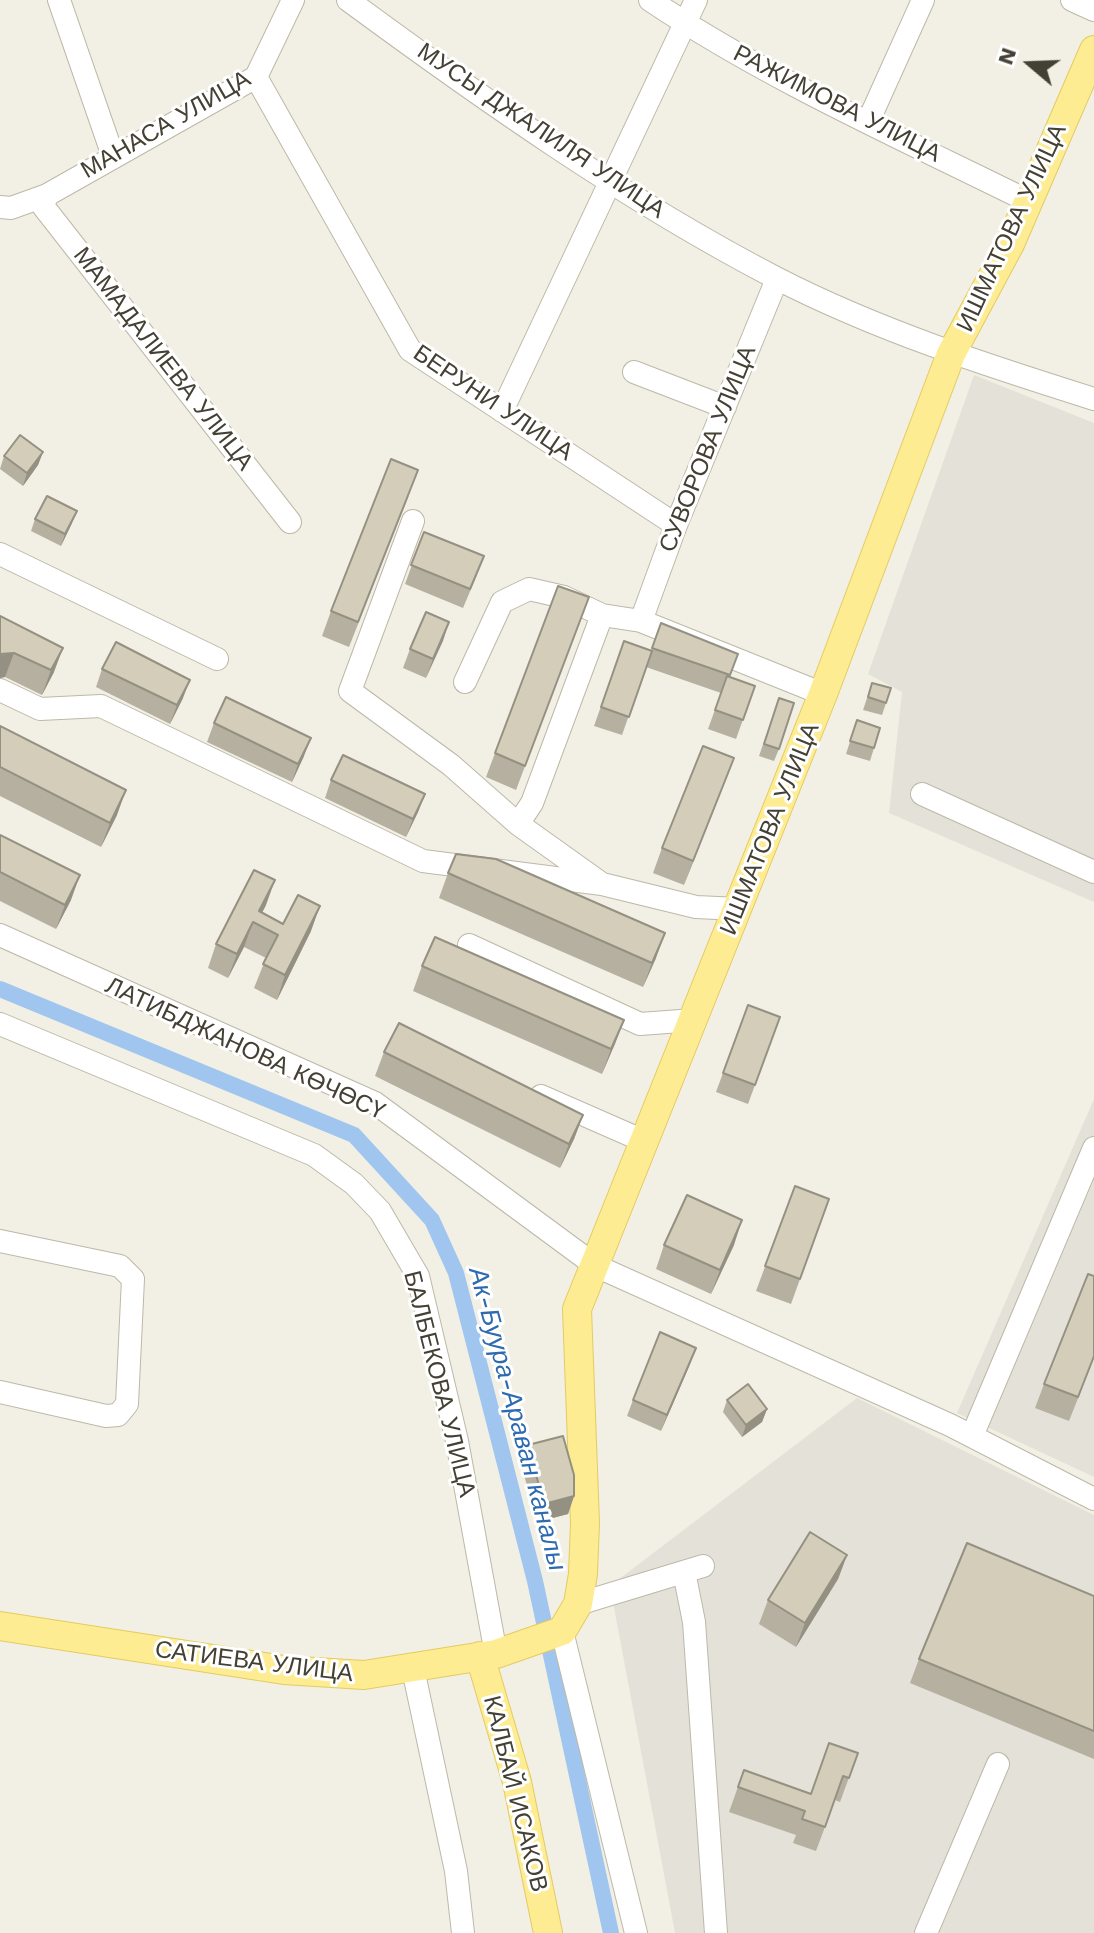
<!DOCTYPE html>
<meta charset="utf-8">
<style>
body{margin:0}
#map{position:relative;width:1094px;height:1933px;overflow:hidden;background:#f2f0e4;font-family:"Work Sans",sans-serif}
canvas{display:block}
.north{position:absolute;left:990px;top:24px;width:80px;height:80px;-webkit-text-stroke:6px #fff;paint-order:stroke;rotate:289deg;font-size:22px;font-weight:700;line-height:32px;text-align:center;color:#444034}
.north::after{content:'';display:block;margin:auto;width:28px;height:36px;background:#444034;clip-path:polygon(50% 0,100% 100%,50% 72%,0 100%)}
</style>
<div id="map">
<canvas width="1094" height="1933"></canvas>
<div class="north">N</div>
</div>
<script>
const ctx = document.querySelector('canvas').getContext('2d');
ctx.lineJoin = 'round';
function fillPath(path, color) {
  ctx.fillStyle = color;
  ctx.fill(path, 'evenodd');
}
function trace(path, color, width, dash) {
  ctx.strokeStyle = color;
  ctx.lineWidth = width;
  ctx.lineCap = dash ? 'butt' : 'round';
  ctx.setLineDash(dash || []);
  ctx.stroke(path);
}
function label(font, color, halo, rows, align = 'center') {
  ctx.font = font + ' "Work Sans",sans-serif';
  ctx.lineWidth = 6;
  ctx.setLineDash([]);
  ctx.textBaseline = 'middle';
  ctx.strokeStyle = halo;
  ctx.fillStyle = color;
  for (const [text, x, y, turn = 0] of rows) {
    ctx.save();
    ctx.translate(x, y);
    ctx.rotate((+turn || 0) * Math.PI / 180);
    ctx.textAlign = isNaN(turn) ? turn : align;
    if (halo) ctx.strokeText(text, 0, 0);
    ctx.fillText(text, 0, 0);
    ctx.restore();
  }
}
const industrial = new Path2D(`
 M974,375L1094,423V902L889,813L902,692L868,674Z
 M1094,1099V1477L957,1413Z
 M857,1398L1094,1515V1933H675L610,1586Z`);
const canal = new Path2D(`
 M0,989L354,1135L432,1220L456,1273L535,1581L611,1933`);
const minor = new Path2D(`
 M59,0L113,156
 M348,0C484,100 626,200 776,278C877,330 986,365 1094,399
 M650,0C768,79 901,138 1028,201
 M1072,0L1094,10
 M256,77L410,350L676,525
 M868,122L923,0
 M47,195L43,206L290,522
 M0,207L11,208L47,195L256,77L293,0
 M634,372L725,407
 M502,411L696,0
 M413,521L350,691L451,765L518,824L602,884L696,907L739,909
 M0,554L217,659
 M641,621L676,525L777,279
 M465,682L502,602L529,589L564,597L602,615L641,621L823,694
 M0,690L40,709L101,706L423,861L602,884
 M922,794L1094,872
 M518,824L532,803L602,615
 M0,935L375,1103L596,1266L950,1425L1094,1499
 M469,945L640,1024L694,1020
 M0,1024L314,1155L354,1184L380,1211L418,1276L457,1441L496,1654
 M541,1096L646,1142
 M0,1241L120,1266L133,1279L127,1404L118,1415L106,1416L0,1392
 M972,1436L1094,1148
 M684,1572L694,1622L716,1933
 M578,1604L703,1566
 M562,1631L636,1933
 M413,1669L456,1871L463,1933
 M926,1933L998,1764`);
const major = new Path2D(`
 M0,1626L284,1670L364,1675L496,1654L562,1631L578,1604L583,1574L585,1523L577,1309L823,694L951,354L1010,244L1094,50
 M480,1656L517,1782L548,1933`);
const wall = new Path2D(`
 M43,452L38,465L23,486L0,469L4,456Z
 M409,495L349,647L322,636L331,611Z
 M35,519L72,523L61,546L31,531Z
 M424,532L477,575L463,608L405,584Z
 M558,586L589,597L516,790L486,777Z
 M0,616L54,672L42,695L5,677L0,678Z
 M449,622L426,678L403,668L410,649Z
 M661,623L738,654L729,677L755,686L736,739L708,729L721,693L646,667L622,735L594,726L624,641L651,650Z
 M102,669L183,698L170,724L96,687Z
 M872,683L886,703L882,715L863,710Z
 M779,698V749L774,761L759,756Z
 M857,720L874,748L870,761L846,754Z
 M214,723L304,756L292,782L207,742Z
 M0,726L117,815L101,847L0,796Z
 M734,758L684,885L653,873L662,848Z
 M331,780L425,794L418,812L406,837L325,798Z
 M0,835L71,900L56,929L0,901Z
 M448,873L656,958L643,987L439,898Z
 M266,905L262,913L283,924L311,931L277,1000L254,988L266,958L244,947L228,978L208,968L216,944Z
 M422,966L624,1020L602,1074L413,991Z
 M748,1005L780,1017L748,1104L716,1092Z
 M384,1052L583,1115L574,1139L560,1168L375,1076Z
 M795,1186L829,1199L791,1304L756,1291Z
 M664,1245H734L711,1294L656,1269Z
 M1094,1358L1069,1421L1035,1408L1044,1384Z
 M690,1364L661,1431L627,1416L633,1400Z
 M727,1400L767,1409L762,1422L742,1437L723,1412Z
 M528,1445L574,1496L568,1514L537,1522L521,1464Z
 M847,1555L838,1579L796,1647L759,1624L768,1600Z
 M1094,1596V1759L910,1683L919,1659Z
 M858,1753L840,1802L835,1800L816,1851L793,1843L796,1835L729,1812L744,1770L811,1794Z`);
const shadedWall = new Path2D(`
 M43,452L38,465L23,486L27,473Z
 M77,511L72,523L61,546L65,534Z
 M449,622L443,641L426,678L433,659Z
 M63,648L54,672L42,695L51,670Z
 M14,653L5,677L0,678V655Z
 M190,680L183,698L170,724L177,705Z
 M311,738L304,756L292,782L298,764Z
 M734,758L725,782L684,885L693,861Z
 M126,790L117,815L101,847L110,823Z
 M425,794L418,812L406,837L413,819Z
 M80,875L71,900L56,929L65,905Z
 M275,880L266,905L256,924L259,911Z
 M320,906L311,931L277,1000L285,975Z
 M253,922L244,947L228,978L237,954Z
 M665,933L656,958L643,987L652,963Z
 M624,1020L615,1044L602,1074L611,1049Z
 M583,1115L574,1139L560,1168L569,1144Z
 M742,1220L734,1245L711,1294L720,1270Z
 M696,1348L690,1364L661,1431L667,1415Z
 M767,1409L762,1422L742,1437L746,1425Z
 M574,1496L568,1514L537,1522L544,1504Z
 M847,1555L838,1579L796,1647L805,1623Z`);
const building = new Path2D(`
 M20,435L43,452L27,473L4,456Z
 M391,459L418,470L358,622L331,611Z
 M47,496L77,511L65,534L35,519Z
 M424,532L484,556L470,589L411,565Z
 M558,586L589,597L525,766L495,753Z
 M426,612L449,622L433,659L410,649Z
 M0,616L63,648L51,670L14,653L0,654Z
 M661,623L738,654L730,675L652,648Z
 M624,641L652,651L629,717L601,707Z
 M116,642L190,680L177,705L102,669Z
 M727,676L755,686L743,720L715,710Z
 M872,683L891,688L886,703L868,697Z
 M226,697L311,738L298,764L214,723Z
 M779,698L794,703L779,749L764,744Z
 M857,720L880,728L874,748L850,741Z
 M0,726L126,790L110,823L0,767Z
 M703,746L734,758L693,861L662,848Z
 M343,755L425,794L413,819L331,780Z
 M0,835L80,875L65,905L0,872Z
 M456,854L496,859L665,933L652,963L448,873Z
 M254,870L275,880L259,911L283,924L298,895L320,906L285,975L263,964L278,935L253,922L237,954L216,944Z
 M435,937L624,1020L611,1049L422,966Z
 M748,1005L780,1017L755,1085L723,1073Z
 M399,1023L583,1115L569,1144L384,1052Z
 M795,1186L829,1199L800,1279L765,1266Z
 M687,1195L742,1220L720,1270L664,1245Z
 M1088,1274L1094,1276V1356L1078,1397L1044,1384Z
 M660,1332L696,1348L667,1415L633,1400Z
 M748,1384L767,1409L746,1425L727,1400Z
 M563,1436L574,1475V1496L544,1504L528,1445Z
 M810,1532L847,1555L805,1623L768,1600Z
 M967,1543L1094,1596V1731L919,1659Z
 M829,1743L858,1753L849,1778L843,1776L825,1827L802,1819L805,1811L738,1787L744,1770L811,1794Z`);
const streetNames = [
 ["РАЖИМОВА УЛИЦА",837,104,27],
 ["МАНАСА УЛИЦА",166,125,-30],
 ["МУСЫ ДЖАЛИЛЯ УЛИЦА",541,131,34],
 ["ИШМАТОВА УЛИЦА",1012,228,-65],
 ["МАМАДАЛИЕВА УЛИЦА",163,359,52],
 ["БЕРУНИ УЛИЦА",493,403,34],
 ["СУВОРОВА УЛИЦА",708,449,-68],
 ["ИШМАТОВА УЛИЦА",770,829,-68],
 ["ЛАТИБДЖАНОВА КӨЧӨСҮ",245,1049,25],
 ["БАЛБЕКОВА УЛИЦА",439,1384,76],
 ["САТИЕВА УЛИЦА",254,1662,7],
 ["КАЛБАЙ ИСАКОВ",515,1794,76]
];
const waterNames = [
 ["Ак-Буура-Араван каналы",517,1419,75]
];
fillPath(industrial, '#e4e1d9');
trace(canal, '#a0c6f0', 16);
trace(minor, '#bdb8a7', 24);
trace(major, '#e3cb62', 30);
trace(minor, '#fff', 22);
trace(major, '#feec92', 28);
fillPath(wall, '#b6b0a0');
fillPath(shadedWall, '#949082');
fillPath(building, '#d4cdba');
trace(building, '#949082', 2);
label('24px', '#444034', '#fff', streetNames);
label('italic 26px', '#2e6aaf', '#fff', waterNames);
</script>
